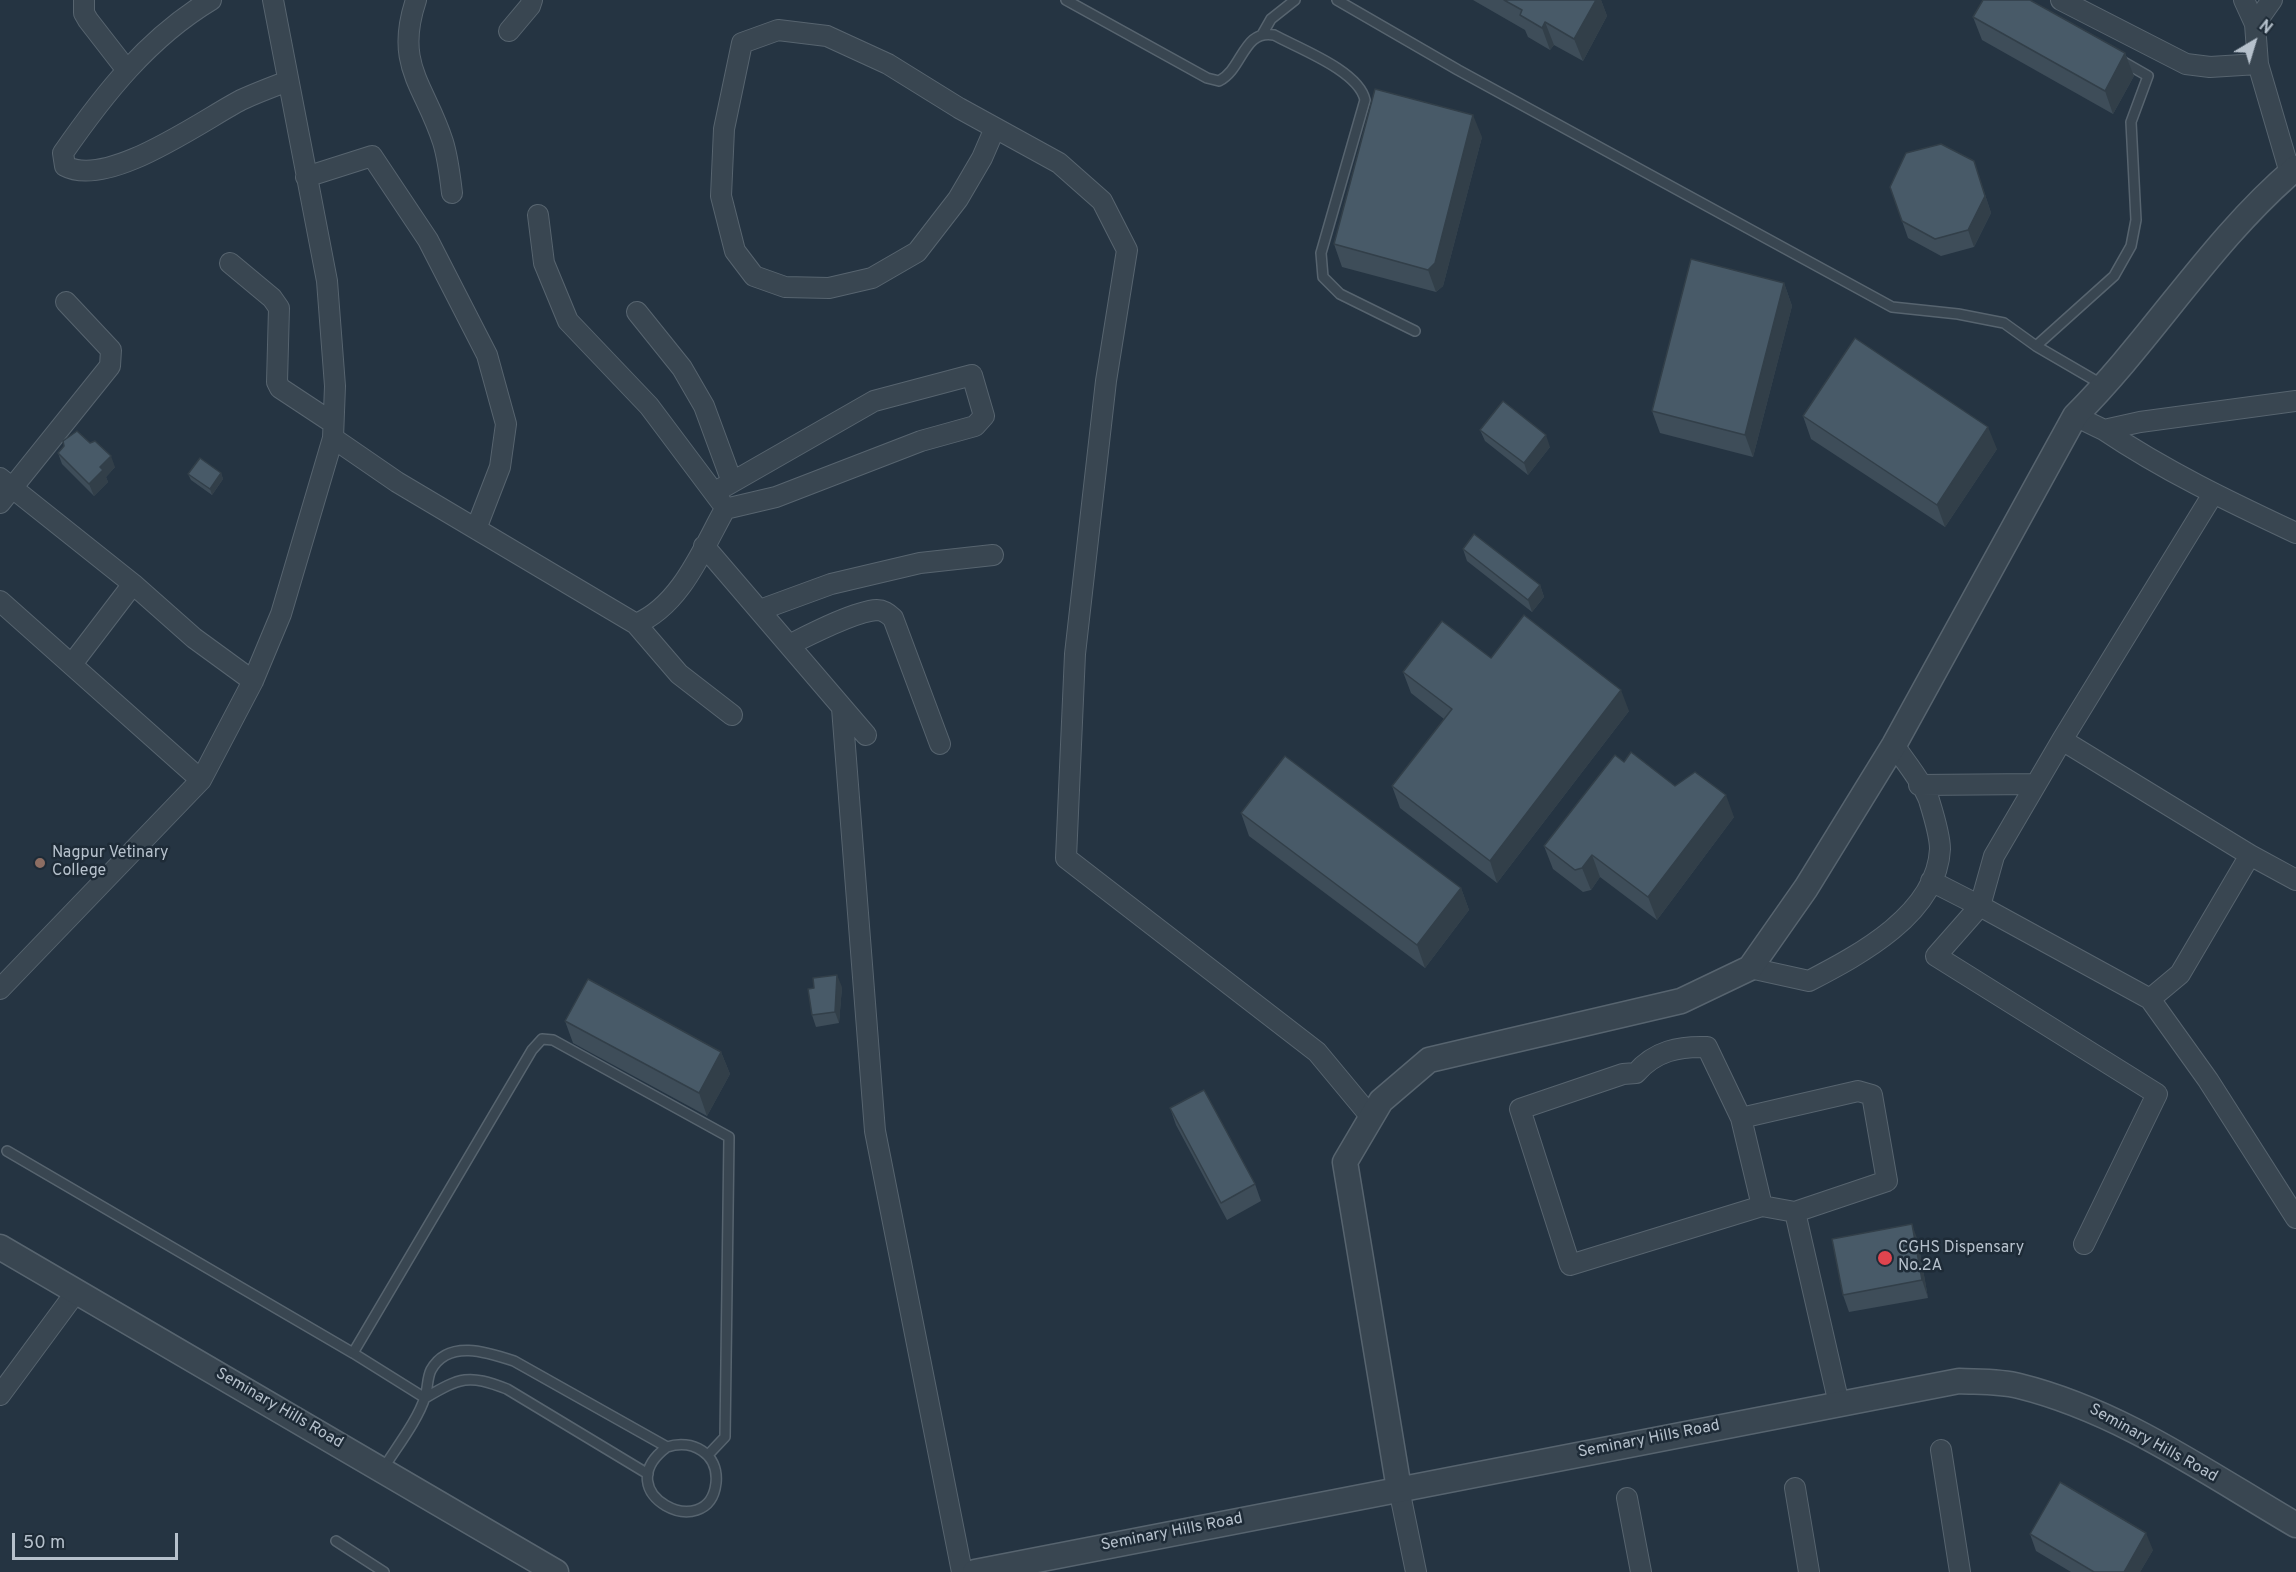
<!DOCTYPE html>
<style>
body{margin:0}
#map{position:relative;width:2296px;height:1572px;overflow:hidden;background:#253442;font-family:Overpass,sans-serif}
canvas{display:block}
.north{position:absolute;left:2224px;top:12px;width:60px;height:60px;-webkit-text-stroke:4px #1e2b37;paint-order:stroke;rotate:38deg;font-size:16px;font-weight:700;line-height:24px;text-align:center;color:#b6c1cc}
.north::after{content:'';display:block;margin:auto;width:21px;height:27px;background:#b6c1cc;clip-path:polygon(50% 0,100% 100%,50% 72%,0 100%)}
.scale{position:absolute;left:12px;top:1533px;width:166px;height:27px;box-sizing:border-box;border:3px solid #b6c1cc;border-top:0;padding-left:8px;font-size:18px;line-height:21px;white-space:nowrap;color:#b6c1cc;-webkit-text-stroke:4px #1e2b37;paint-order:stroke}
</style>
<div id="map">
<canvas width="2296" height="1572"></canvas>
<div class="north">N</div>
<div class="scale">50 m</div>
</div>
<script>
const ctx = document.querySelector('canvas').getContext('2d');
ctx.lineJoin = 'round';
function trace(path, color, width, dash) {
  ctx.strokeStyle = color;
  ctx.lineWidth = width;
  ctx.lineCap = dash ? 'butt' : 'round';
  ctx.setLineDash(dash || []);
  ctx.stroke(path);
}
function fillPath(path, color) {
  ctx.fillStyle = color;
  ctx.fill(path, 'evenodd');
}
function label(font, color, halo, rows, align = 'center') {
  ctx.font = font + ' Overpass,sans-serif';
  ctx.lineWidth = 5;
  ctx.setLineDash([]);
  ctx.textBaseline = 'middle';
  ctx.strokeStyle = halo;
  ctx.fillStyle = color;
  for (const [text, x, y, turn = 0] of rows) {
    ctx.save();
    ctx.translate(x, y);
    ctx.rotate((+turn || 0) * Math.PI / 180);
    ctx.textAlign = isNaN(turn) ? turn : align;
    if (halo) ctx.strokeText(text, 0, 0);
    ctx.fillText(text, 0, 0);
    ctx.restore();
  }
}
const service = new Path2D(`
 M1066,0L1207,78L1219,81C1243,69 1243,29 1274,35C1300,49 1359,71 1365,100L1321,253L1323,277L1340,294L1415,331
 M1337,0L1458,70L1892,307L1958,314L2004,323L2036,346L2103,385
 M1263,33L1271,19L1295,0
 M2036,346L2114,276L2131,246L2136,220L2131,122L2148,76L2120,60
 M7,1151L353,1353L425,1398
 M353,1353L532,1050L542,1039L553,1040L729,1137L725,1437L708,1455
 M425,1398C461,1377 468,1374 507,1389L648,1474
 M383,1469C396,1448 418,1420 425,1397C428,1388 427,1378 431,1370C448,1339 487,1352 514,1361L667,1447C692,1439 719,1453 716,1483C709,1545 605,1493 667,1447
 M336,1541L384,1572`);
const minor = new Path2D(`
 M84,0V13L88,20L126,69
 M211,0C148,38 104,94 63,153L65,166C108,189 201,121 241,100C256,93 272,87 288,81
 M416,0C394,66 425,85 443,142C448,158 450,176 452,193
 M2061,0L2186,64L2210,67L2258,64
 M2244,0L2255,24
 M2272,0L2255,24L2258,64L2290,173
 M509,31L530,6L532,0
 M995,128L982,158L958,199L917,252L872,278L829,288L785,287L754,276L735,251L721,196L724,129L742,43L778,30L827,36L888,64L959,108L1059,163L1102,201L1127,250L1106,381L1075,654L1066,858L1317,1052L1371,1117
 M306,177L372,156L428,240L487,355L506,424L500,467L476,529
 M538,215L544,263L568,321L649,406L721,502
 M230,263L272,298L279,308L277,382L280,388L333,423
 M637,312L682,368L704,406L732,482
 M2075,416L2104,430L2140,422L2296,401
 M2104,430C2165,471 2230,502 2296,533
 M333,438L397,482L636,624C681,605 702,550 725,509L776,497L921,441L975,426L984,416L972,375L874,401L715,492
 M0,478L133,584L194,638L253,681
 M0,503L110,366L111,350L66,302
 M704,546L866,735
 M0,601L201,780
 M760,610L831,584L920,563L993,555
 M636,624L679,674L732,715
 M789,645C809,635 855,611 877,610C884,610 888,614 893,618L940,744
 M72,664L133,584
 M842,708L875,1131L962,1572
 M2062,740L1994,856L1980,906L2150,999L2180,974L2250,855L2062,740L2213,494
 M1919,785L2036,784
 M2250,855L2296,880
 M1931,881L1980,906L1936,956L2157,1094L2084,1244
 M1750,968L1809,981C1859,955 1937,914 1940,849C1940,835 1933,813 1929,800C1922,781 1905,762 1894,745
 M0,989L201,780L253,681L281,614L333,438L335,386L327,281L273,0
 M2150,999L2208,1080L2296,1218
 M1741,1118L1707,1047C1679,1046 1655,1051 1636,1073L1623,1074L1520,1109L1570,1265L1762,1206
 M1795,1212L1762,1206L1741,1118L1858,1091L1872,1095L1887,1181L1795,1212L1839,1404
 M0,1395L76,1292
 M1941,1450L1960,1572
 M1795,1488L1809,1572
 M1399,1489L1416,1572
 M1627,1498L1641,1572`);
const tertiary = new Path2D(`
 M0,1247L556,1572
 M1399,1489L1345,1162L1381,1101L1429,1060L1681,1001L1750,968L1806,888L1894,745L2075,416C2153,338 2211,240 2296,168
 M975,1572L1959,1381C1978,1382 2000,1381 2019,1386C2120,1411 2207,1473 2296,1525`);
const wall = new Path2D(`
 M1473,0H1601L1607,16L1583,61L1554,45L1550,50L1528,37L1525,30Z
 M1973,17L2125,53L2134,76L2113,114L1982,40Z
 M1482,137L1443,286L1436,292L1342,267L1334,244Z
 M1974,161L1991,213L1974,247L1941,256L1908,238L1890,187Z
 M1784,283L1792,306L1753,457L1660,433L1652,411Z
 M1803,416L1997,449L1945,527L1811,439Z
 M1480,430L1550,447L1528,475L1485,441Z
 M58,453L115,467L106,477L108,482L94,496L62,464Z
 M221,473L223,479L212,495L191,480L188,474Z
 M1463,549L1540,585L1544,597L1532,612L1467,561Z
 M1491,658L1629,711L1497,883L1400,808L1392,786L1444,719L1411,693L1403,672Z
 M1624,762L1675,786L1734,817L1657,920L1600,877L1591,890L1583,892L1553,869L1544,846Z
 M1241,813L1461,888L1469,910L1425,968L1249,836Z
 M842,987L839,1023L816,1027L812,1015Z
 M565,1021L721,1052L730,1074L707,1116L573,1043Z
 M1170,1108L1255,1184L1261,1201L1227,1220L1176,1125Z
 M1918,1241L1928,1298L1849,1312L1843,1295Z
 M2030,1534L2153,1550L2140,1572H2071L2036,1551Z`);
const shadedWall = new Path2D(`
 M1596,0H1601L1607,16L1583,61L1574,39Z
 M1545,22L1554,45L1550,50L1542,28Z
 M2125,53L2134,76L2113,114L2105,91Z
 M1473,115L1482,137L1443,286L1436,292L1428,270Z
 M1974,161L1991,213L1974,247L1968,230Z
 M1784,283L1792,306L1753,457L1745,435Z
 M1988,427L1997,449L1945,527L1937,505Z
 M1546,435L1550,447L1528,475L1524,463Z
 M111,456L115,467L106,477L108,482L94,496L89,484L100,467Z
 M221,473L223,479L212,495L210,489Z
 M1540,585L1544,597L1532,612L1528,600Z
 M1621,690L1629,711L1497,883L1490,861Z
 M1726,795L1734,817L1657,920L1648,897Z
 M1592,855L1600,877L1591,890L1582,868Z
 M1461,888L1469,910L1425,968L1417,945Z
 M837,975L842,987L839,1023L835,1012Z
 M721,1052L730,1074L707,1116L699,1093Z
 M1912,1224L1918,1241L1928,1298L1922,1280Z
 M2146,1533L2153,1550L2140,1572H2124Z`);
const building = new Path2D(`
 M1504,0H1596L1574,39L1545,22L1542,28L1520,15L1522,10Z
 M1983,0H2030L2125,53L2105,91L1973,17Z
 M1375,89L1473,115L1435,263L1428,270L1334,244Z
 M1941,144L1974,161L1985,196L1968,230L1935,239L1902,221L1890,187L1906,153Z
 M1691,259L1784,283L1745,435L1652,411Z
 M1855,338L1988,427L1937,505L1803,416Z
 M1503,401L1546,435L1524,463L1480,430Z
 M77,431L90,443L95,441L111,456L100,467L103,470L89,484L58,453L64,446L63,441Z
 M200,458L221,473L210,489L188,474Z
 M1474,534L1540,585L1528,600L1463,549Z
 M1524,615L1621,690L1490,861L1392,786L1452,709L1403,672L1442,621L1491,658Z
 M1631,752L1675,786L1695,772L1726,795L1648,897L1592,855L1582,868L1575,870L1544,846L1615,755L1624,762Z
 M1285,756L1461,888L1417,945L1241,813Z
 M837,975L835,1012L812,1015L808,989L814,988L813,978Z
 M588,979L721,1052L699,1093L565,1021Z
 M1204,1090L1255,1184L1221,1203L1170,1108Z
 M1912,1224L1922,1280L1843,1295L1832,1239Z
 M2060,1482L2146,1533L2124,1572H2094L2030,1534Z`);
const markers = [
 [40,863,6,"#8d6e63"],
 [1885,1258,8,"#e0444e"]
];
const poiNames = [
 ["Nagpur Vetinary",52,854],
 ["College",52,872],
 ["CGHS Dispensary",1898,1249],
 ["No.2A",1898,1267]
];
const streetNames = [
 ["Seminary Hills Road",279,1409,30],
 ["Seminary Hills Road",1649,1440,-11],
 ["Seminary Hills Road",2153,1444,29],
 ["Seminary Hills Road",1172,1533,-11]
];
trace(service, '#57646f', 12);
trace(minor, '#57646f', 22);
trace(tertiary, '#57646f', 27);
trace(service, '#394651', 9);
trace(minor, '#394651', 20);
trace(tertiary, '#394651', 24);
fillPath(wall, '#3e4d59');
fillPath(shadedWall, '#323f49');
fillPath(building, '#485a68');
trace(building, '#323f49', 1.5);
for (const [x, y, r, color] of markers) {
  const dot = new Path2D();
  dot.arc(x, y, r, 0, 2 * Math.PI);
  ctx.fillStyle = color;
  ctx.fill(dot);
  trace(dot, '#1e2b37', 2);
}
label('16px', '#b6c1cc', '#1e2b37', poiNames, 'left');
label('16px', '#b6c1cc', '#1e2b37', streetNames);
</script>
